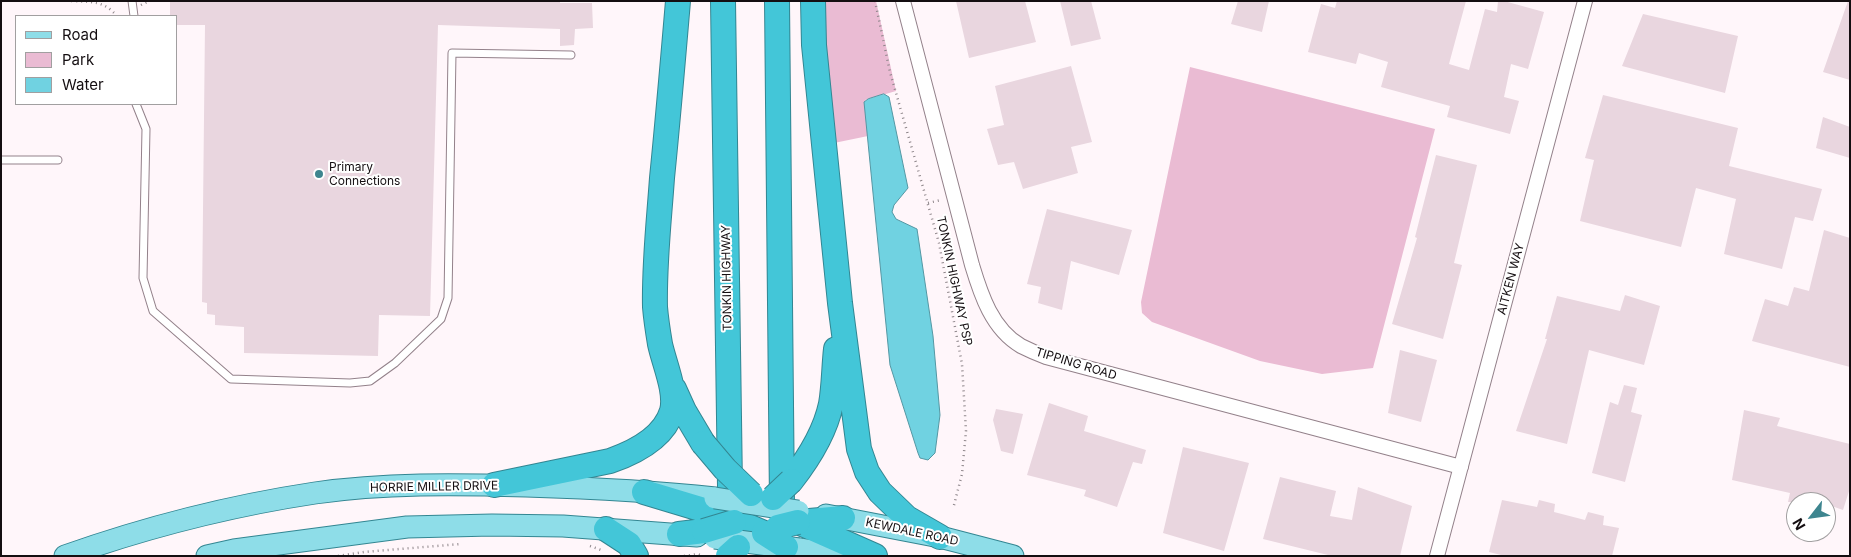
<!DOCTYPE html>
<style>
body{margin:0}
#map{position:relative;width:1851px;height:557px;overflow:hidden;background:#fff6fa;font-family:Inter,sans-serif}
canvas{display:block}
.frame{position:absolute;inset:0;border:2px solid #140e11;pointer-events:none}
.legend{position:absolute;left:15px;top:15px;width:162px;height:90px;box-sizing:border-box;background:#fff;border:1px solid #a19fa0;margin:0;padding:6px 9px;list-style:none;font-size:15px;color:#140e11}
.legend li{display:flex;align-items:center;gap:10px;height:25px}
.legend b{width:25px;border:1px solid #a19fa0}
.north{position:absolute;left:1786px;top:492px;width:50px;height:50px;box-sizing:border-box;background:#fff;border:1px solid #a19fa0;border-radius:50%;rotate:240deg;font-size:14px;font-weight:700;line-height:20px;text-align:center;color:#140e11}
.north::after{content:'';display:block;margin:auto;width:18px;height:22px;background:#3e858f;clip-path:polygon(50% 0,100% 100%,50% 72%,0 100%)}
</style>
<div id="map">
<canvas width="1851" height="557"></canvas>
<div class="frame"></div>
<ul class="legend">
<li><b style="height:6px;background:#8edde8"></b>Road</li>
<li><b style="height:14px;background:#eabbd3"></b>Park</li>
<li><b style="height:14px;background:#70d2e1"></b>Water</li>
</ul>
<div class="north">N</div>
</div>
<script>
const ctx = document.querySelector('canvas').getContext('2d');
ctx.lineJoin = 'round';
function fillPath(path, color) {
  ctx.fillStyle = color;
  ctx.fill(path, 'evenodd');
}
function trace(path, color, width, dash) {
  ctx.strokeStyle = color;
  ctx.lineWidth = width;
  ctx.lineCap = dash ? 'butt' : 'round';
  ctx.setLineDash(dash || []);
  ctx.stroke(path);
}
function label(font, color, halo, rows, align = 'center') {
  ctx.font = font + ' Inter,sans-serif';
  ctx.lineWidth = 4;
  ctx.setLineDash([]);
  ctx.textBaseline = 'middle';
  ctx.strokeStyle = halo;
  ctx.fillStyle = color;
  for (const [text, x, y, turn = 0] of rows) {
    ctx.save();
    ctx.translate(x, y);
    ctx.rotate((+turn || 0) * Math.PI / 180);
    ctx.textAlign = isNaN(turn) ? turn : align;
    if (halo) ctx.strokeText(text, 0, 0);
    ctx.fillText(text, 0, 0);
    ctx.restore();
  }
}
const green = new Path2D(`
 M821,1H876L896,91L865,100L868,136L834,143Z
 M1190,67L1435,129L1373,368L1322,374L1260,361L1152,322L1142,313L1141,302Z`);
const water = new Path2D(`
 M884,94L889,97L908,188L894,205L892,212L896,219L917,229L933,336L940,415L935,453L928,460L920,458L918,453L890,365L864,102L868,99Z`);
const building = new Path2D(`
 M170,1H560V3H592L593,28L575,29L574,45L560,46V29L438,25L430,316L379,315L378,356L244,353V327L215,325V315L207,314V303L202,302L205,25H176V16H170Z
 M956,1H1025L1036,42L969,58Z
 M1060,1H1091L1101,39L1071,46Z
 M1238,1H1269L1262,32L1231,24Z
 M1337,1H1466L1449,64L1469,70L1485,9L1497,12L1498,1H1504L1544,12L1528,69L1511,64L1504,97L1519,101L1510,134L1447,117L1450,106L1381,87L1388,62L1359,53L1356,64L1308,52L1321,4L1335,8Z
 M1848,1H1850V80L1823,72Z
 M1643,14L1738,36L1725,93L1622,66Z
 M1071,66L1092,142L1071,147L1078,173L1023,189L1014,162L998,165L987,129L1004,125L995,86Z
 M1603,95L1738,128L1729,166L1822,189L1813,221L1795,217L1782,269L1724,254L1736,199L1696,188L1681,247L1580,221L1594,160L1585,158Z
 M1823,117L1850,127V158L1816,148Z
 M1436,155L1477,165L1454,263L1462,265L1443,339L1392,324L1417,238L1415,237Z
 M1047,209L1132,230L1119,275L1071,261L1062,310L1038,303L1041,287L1027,284Z
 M1824,230L1850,238V367L1752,341L1765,299L1788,306L1794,287L1809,291Z
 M1625,295L1660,306L1644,365L1589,350L1567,444L1516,431L1547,339H1545L1557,296L1620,311Z
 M1400,350L1437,360L1421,422L1388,413Z
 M1624,385L1637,388L1631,412L1642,415L1625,482L1592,473L1610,402L1618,405Z
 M1049,403L1088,416L1084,431L1146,450L1142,464L1133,462L1117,507L1084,496L1086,490L1027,475Z
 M996,409L1023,414L1013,454L1001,451L993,420Z
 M1744,410L1780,418L1777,426L1850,444V488L1843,510L1826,504V502H1788L1790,493L1732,480Z
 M1183,447L1249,463L1224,551L1163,533Z
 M1280,477L1336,491L1330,516L1352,520L1358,487L1412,506L1400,556H1332L1263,539Z
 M1502,500L1537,507L1539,500L1555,504L1554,512L1585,520L1588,512L1604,516L1603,525L1619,528L1612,556H1505L1489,552Z`);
const path = new Path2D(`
 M71,1C91,2 103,0 117,16
 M875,1L890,72L939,243L962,364L966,431L962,474L953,509
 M141,5L149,1
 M928,203L941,200
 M590,546L604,551
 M338,556L364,552L460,544
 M684,556L698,554L702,556`);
const lane = new Path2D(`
 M132,1L134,16
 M136,104L146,129L143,278L153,311L231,379L350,383L370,381L395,363L441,319L448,298L452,53L571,55
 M1,160H58`);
const street = new Path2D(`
 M903,1L972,265C981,295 992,329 1021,346C1029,350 1038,354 1046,357L1461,467
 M1437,556L1585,1`);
const primary = new Path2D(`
 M826,515L940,537L1013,556
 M799,549L844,556
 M65,556C147,527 229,506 315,493C384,483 456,484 526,486C590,488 653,491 715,498
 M207,556L234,550L407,527L492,525L563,526L697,536`);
const highway = new Path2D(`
 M723,1L730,487
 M777,1L782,504
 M813,1L814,45L840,303L859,449L867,472L880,492L907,518L940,537
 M674,389L684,411L703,443
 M791,481C809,458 825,433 831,404C834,387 834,367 836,349
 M494,485L610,461C633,453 664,438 672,411C677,392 664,363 660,344C658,332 656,319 655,307C654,264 659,221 662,178C668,119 673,60 678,1
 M644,492L727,517
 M736,521L764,533
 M798,522L875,556
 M798,522L843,518
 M606,529L629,544L636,556
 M679,534L704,531`);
const primaryBridge = new Path2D(`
 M715,498L798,511
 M715,538L799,549`);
const highwayBridge = new Path2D(`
 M703,443L725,469L751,494
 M773,498L791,481
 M778,527L798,522
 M704,531L734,522
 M764,533L786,547
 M728,556L738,547`);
const markers = [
 [319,174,5,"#3e858f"]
];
const poiNames = [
 ["Primary",329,167],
 ["Connections",329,181]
];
const streetNames = [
 ["TONKIN HIGHWAY",727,278,-91],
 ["AITKEN WAY",1511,279,-75],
 ["TONKIN HIGHWAY PSP",954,281,78],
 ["TIPPING ROAD",1076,364,17],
 ["HORRIE MILLER DRIVE",434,487,-1],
 ["KEWDALE ROAD",912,532,12]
];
fillPath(green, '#eabbd3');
fillPath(water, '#70d2e1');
trace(water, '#5497a3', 1);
fillPath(building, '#e9d6df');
trace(lane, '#93818a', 9);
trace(street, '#93818a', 16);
trace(primary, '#338692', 23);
trace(highway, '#338692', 26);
trace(path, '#8e868a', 2.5, [1, 4]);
trace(lane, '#fff', 7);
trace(street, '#fff', 14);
trace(primary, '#8edde8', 21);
trace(highway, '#43c6d8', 24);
trace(primaryBridge, '#338692', 23, []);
trace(highwayBridge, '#338692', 26, []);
trace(primaryBridge, '#8edde8', 21);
trace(highwayBridge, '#43c6d8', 24);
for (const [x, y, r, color] of markers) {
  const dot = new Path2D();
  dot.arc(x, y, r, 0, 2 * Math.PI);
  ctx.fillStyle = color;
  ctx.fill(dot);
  trace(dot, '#fff', 2);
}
label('12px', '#140e11', '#fff', poiNames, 'left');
label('12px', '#140e11', '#fff', streetNames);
</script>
